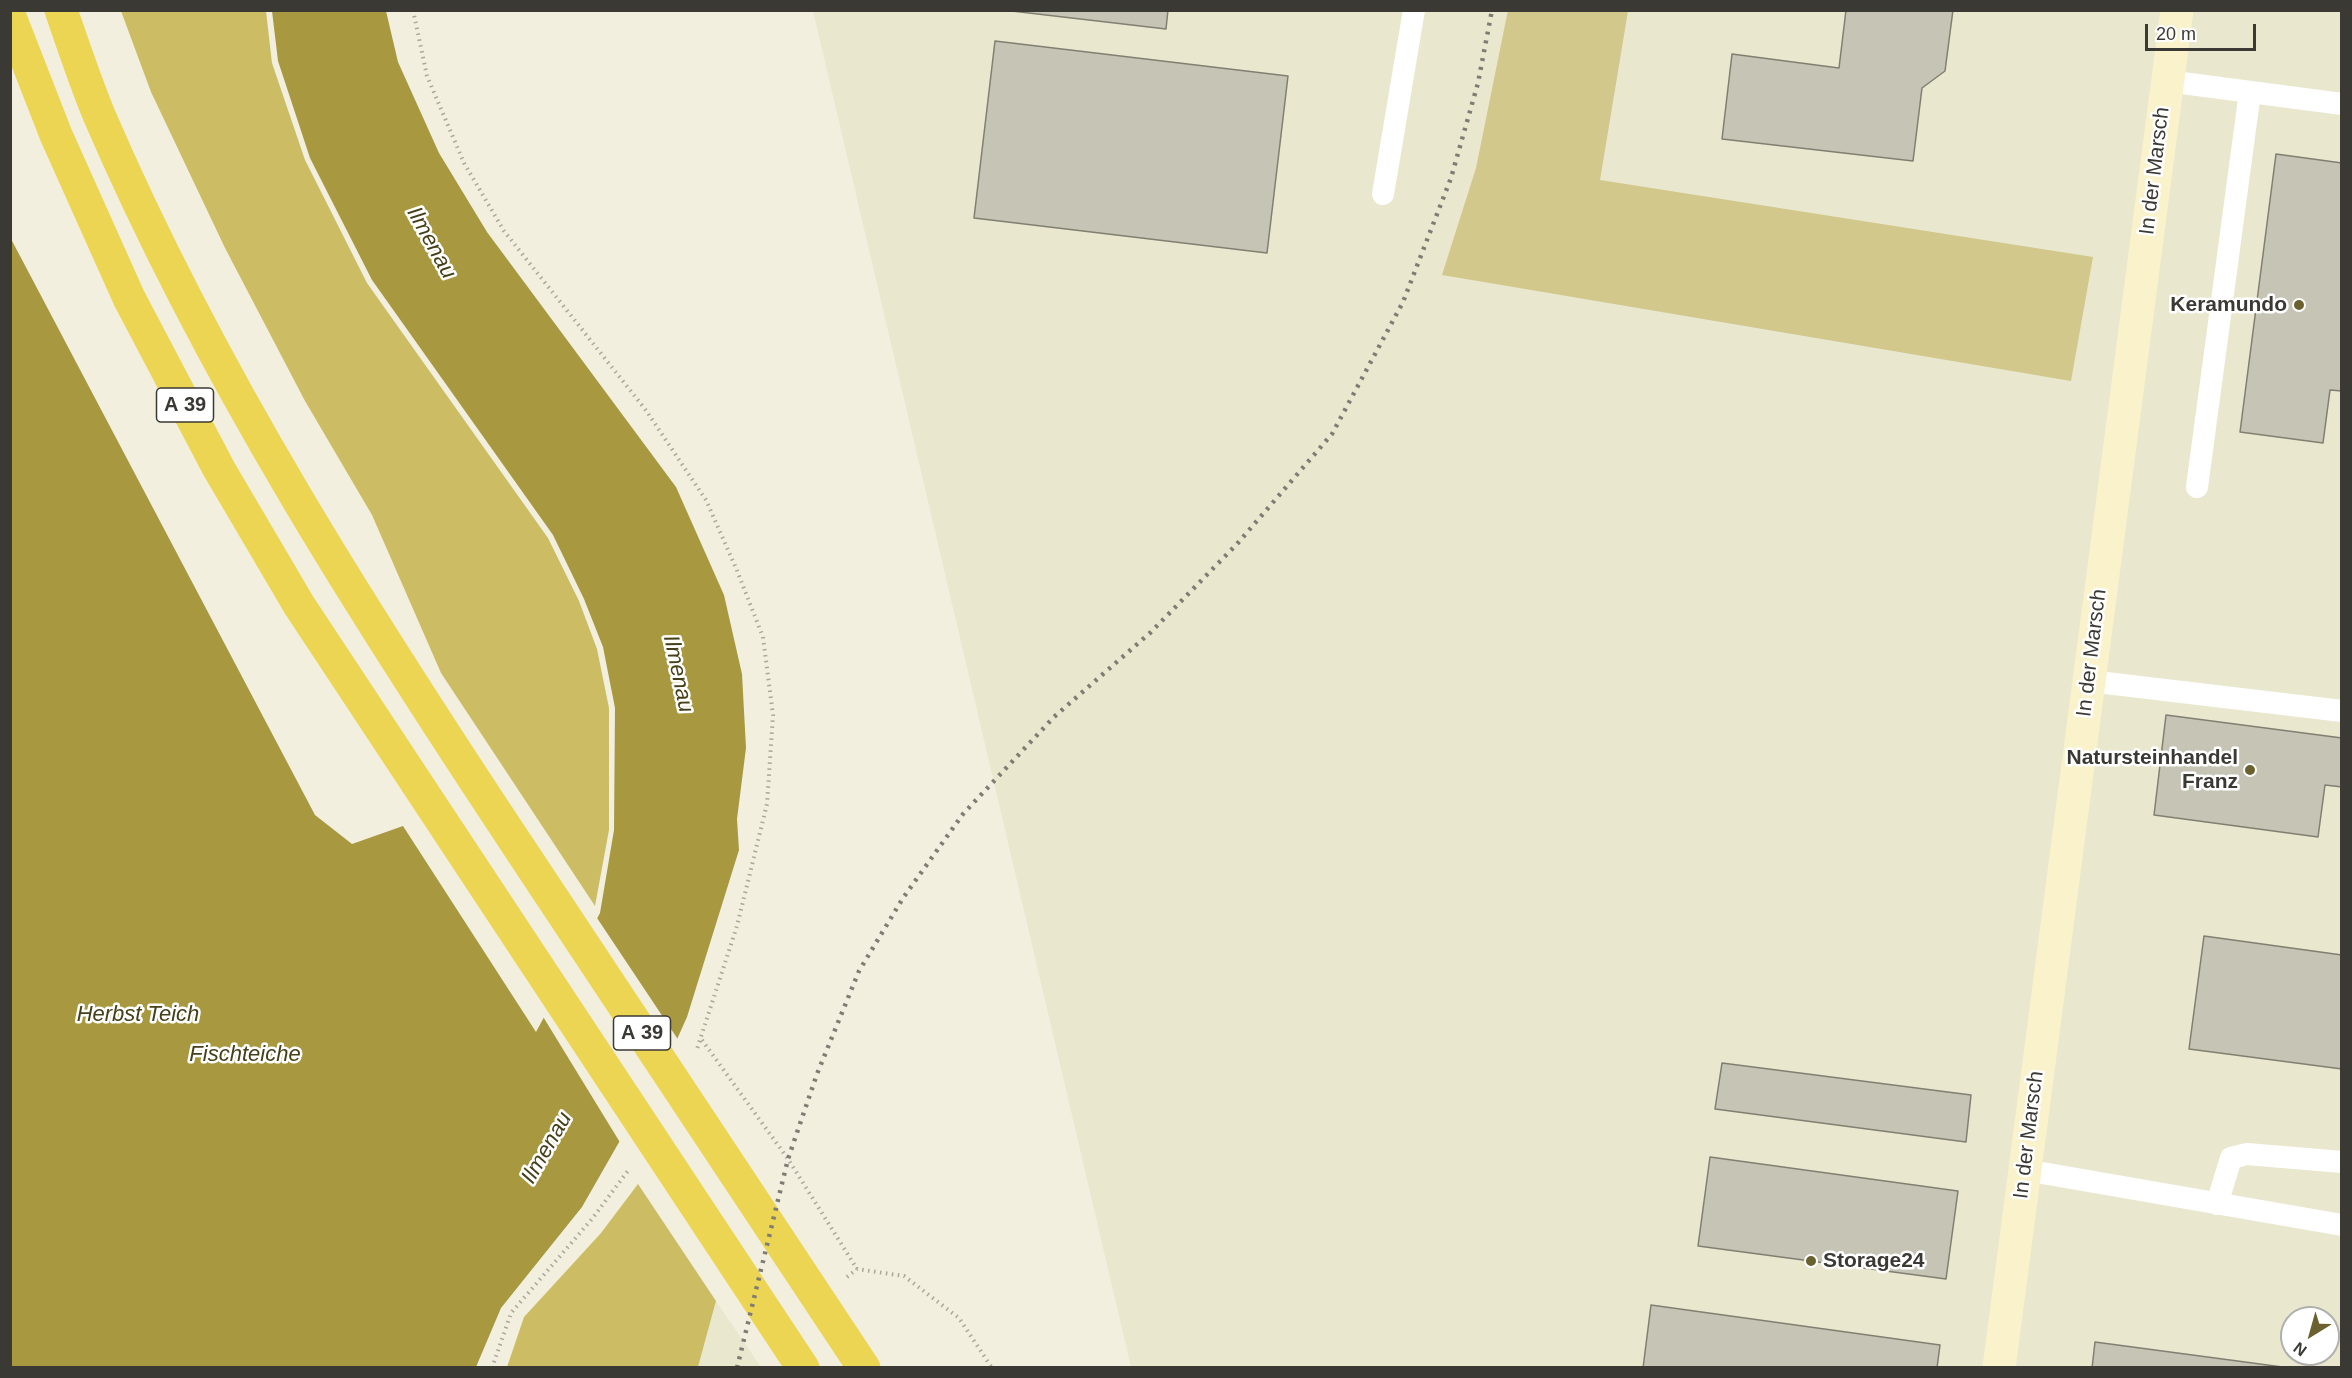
<!DOCTYPE html>
<style>
body{margin:0}
#map{position:relative;width:2352px;height:1378px;overflow:hidden;background:#f2efdf;font-family:Arial,sans-serif}
canvas{display:block}
.frame{position:absolute;inset:0;border:12px solid #3a3933;pointer-events:none}
.north{position:absolute;left:2280px;top:1306px;width:60px;height:60px;box-sizing:border-box;background:#fff;border:2px solid #b0b0ad;border-radius:50%;rotate:217deg;font-size:16px;font-weight:700;line-height:24px;text-align:center;color:#3a3933}
.north::after{content:'';display:block;margin:auto;width:21px;height:27px;background:#6a612e;clip-path:polygon(50% 0,100% 100%,50% 72%,0 100%)}
.scale{position:absolute;left:2145px;top:24px;width:111px;height:27px;box-sizing:border-box;border:3px solid #3a3933;border-top:0;padding-left:8px;font-size:18px;line-height:21px;white-space:nowrap;color:#3a3933;-webkit-text-stroke:4px #fff;paint-order:stroke}
</style>
<div id="map">
<canvas width="2352" height="1378"></canvas>
<div class="frame"></div>
<div class="north">N</div>
<div class="scale">20 m</div>
</div>
<script>
const ctx = document.querySelector('canvas').getContext('2d');
ctx.lineJoin = 'round';
function fillPath(path, color) {
  ctx.fillStyle = color;
  ctx.fill(path, 'evenodd');
}
function trace(path, color, width, dash) {
  ctx.strokeStyle = color;
  ctx.lineWidth = width;
  ctx.lineCap = dash ? 'butt' : 'round';
  ctx.setLineDash(dash || []);
  ctx.stroke(path);
}
function label(font, color, halo, rows, align = 'center') {
  ctx.font = font + ' Arial,sans-serif';
  ctx.lineWidth = 5;
  ctx.setLineDash([]);
  ctx.textBaseline = 'middle';
  ctx.strokeStyle = halo;
  ctx.fillStyle = color;
  for (const [text, x, y, turn = 0] of rows) {
    ctx.save();
    ctx.translate(x, y);
    ctx.rotate((+turn || 0) * Math.PI / 180);
    ctx.textAlign = isNaN(turn) ? turn : align;
    if (halo) ctx.strokeText(text, 0, 0);
    ctx.fillText(text, 0, 0);
    ctx.restore();
  }
}
const built = new Path2D(`
 M813,11H2341V1367H1131ZM2292,1318H2328V1354H2292Z
 M716,1301L761,1367H698Z`);
const green = new Path2D(`
 M1508,10L1628,11L1600,180L2093,257L2071,381L1442,275L1476,168Z`);
const forest = new Path2D(`
 M121,11H266L272,63L305,160L367,283L548,538L579,601L597,649L609,708V830L595,906L441,673L372,515L305,401L225,248L151,92Z
 M638,1184L716,1301L698,1367H507L524,1317L601,1233Z`);
const water = new Path2D(`
 M272,11H386L398,62L439,153L487,232L676,487L724,595L742,674L746,748L737,819L739,850L687,1017L674,1046L582,1207L501,1308L476,1367H11L10,237L315,815L352,844L403,826L536,1032L600,913L614,830L615,708L603,647L584,599L553,535L372,280L310,158L278,61Z`);
const pier = new Path2D(`
 M595,915L679,1041L621,1144L542,1015Z`);
const building = new Path2D(`
 M1003,10H1168L1166,29Z
 M1846,10H1953L1945,71L1922,88L1913,161L1722,139L1732,54L1839,68Z
 M995,41L1288,76L1267,253L974,218Z
 M2276,154L2342,163V391L2330,390L2323,443L2240,432Z
 M2166,715L2342,738V787L2325,785L2318,837L2154,815Z
 M2204,936L2342,955V1069L2189,1049Z
 M1722,1063L1971,1095L1966,1142L1715,1109Z
 M1710,1157L1958,1191L1946,1279L1698,1246Z
 M1651,1305L1940,1345L1937,1368H1643Z
 M2095,1342L2290,1368H2092Z`);
const path = new Path2D(`
 M413,10L427,76L464,163L504,231L645,409L706,500L736,568L763,637L773,715L767,804L737,926L697,1049
 M702,1040L788,1159L857,1269
 M847,1277L857,1269L904,1276L959,1318L992,1368
 M492,1368L511,1313L592,1219L630,1168`);
const lane = new Path2D(`
 M2167,81L2342,104
 M1383,194L1414,10
 M2197,487L2250,92
 M2089,681L2342,711
 M2025,1170L2342,1225
 M2217,1204L2231,1158L2247,1154L2342,1162`);
const secondary = new Path2D(`
 M1999,1368L2177,10`);
const highway = new Path2D(`
 M61,10C73,45 85,81 99,115C212,378 368,620 526,858C638,1028 752,1197 864,1368
 M10,17L56,135L129,298L219,469L299,605L803,1368`);
const rail = new Path2D(`
 M737,1368L788,1159L817,1074L859,971L903,898L963,814L1054,717L1151,632L1237,544L1332,434L1403,302L1451,178L1478,83L1492,10`);
const markers = [
 [2299,305,6,"#6a612e"],
 [2250,770,6,"#6a612e"],
 [1811,1261,6,"#6a612e"]
];
const shields = [
 [185,405,57],
 [642,1033,57]
];
const shieldNames = [
 ["A 39",185,405],
 ["A 39",642,1033]
];
const streetNames = [
 ["In der Marsch",2155,171,-83],
 ["In der Marsch",2092,653,-83],
 ["In der Marsch",2029,1135,-83]
];
const poiNames = [
 ["Keramundo",2287,305],
 ["Natursteinhandel",2238,758],
 ["Franz",2238,782],
 ["Storage24",1823,1261,"left"]
];
const waterNames = [
 ["Ilmenau",431,243,61],
 ["Ilmenau",678,674,78],
 ["Herbst Teich",138,1015],
 ["Fischteiche",245,1055],
 ["Ilmenau",547,1148,-60]
];
fillPath(built, '#eae7cf');
fillPath(green, '#d2c88b');
fillPath(forest, '#ccbd65');
fillPath(water, '#a89940');
fillPath(pier, '#f2efdf');
fillPath(building, '#c6c4b4');
trace(building, '#817f71', 1.5);
trace(path, '#aaa79b', 4, [1.5, 4.5]);
trace(lane, '#fff', 22);
trace(secondary, '#f9f2cb', 33);
trace(highway, '#ebd552', 33);
trace(rail, '#7f7d73', 4.5, [3, 6]);
for (const [x, y, r, color] of markers) {
  const dot = new Path2D();
  dot.arc(x, y, r, 0, 2 * Math.PI);
  ctx.fillStyle = color;
  ctx.fill(dot);
  trace(dot, '#fff', 2);
}
for (const [x, y, w] of shields) {
  const box = new Path2D();
  box.roundRect(x - w / 2, y - 17, w, 34, 4.5);
  ctx.fillStyle = '#fff';
  ctx.fill(box);
  trace(box, '#3a3933', 1.5);
}
label('bold 20px', '#3a3933', null, shieldNames);
label('21px', '#3a3933', '#fff', streetNames);
label('bold 21px', '#3a3933', '#fff', poiNames, 'right');
label('italic 22px', '#46401a', '#fff', waterNames);
</script>
